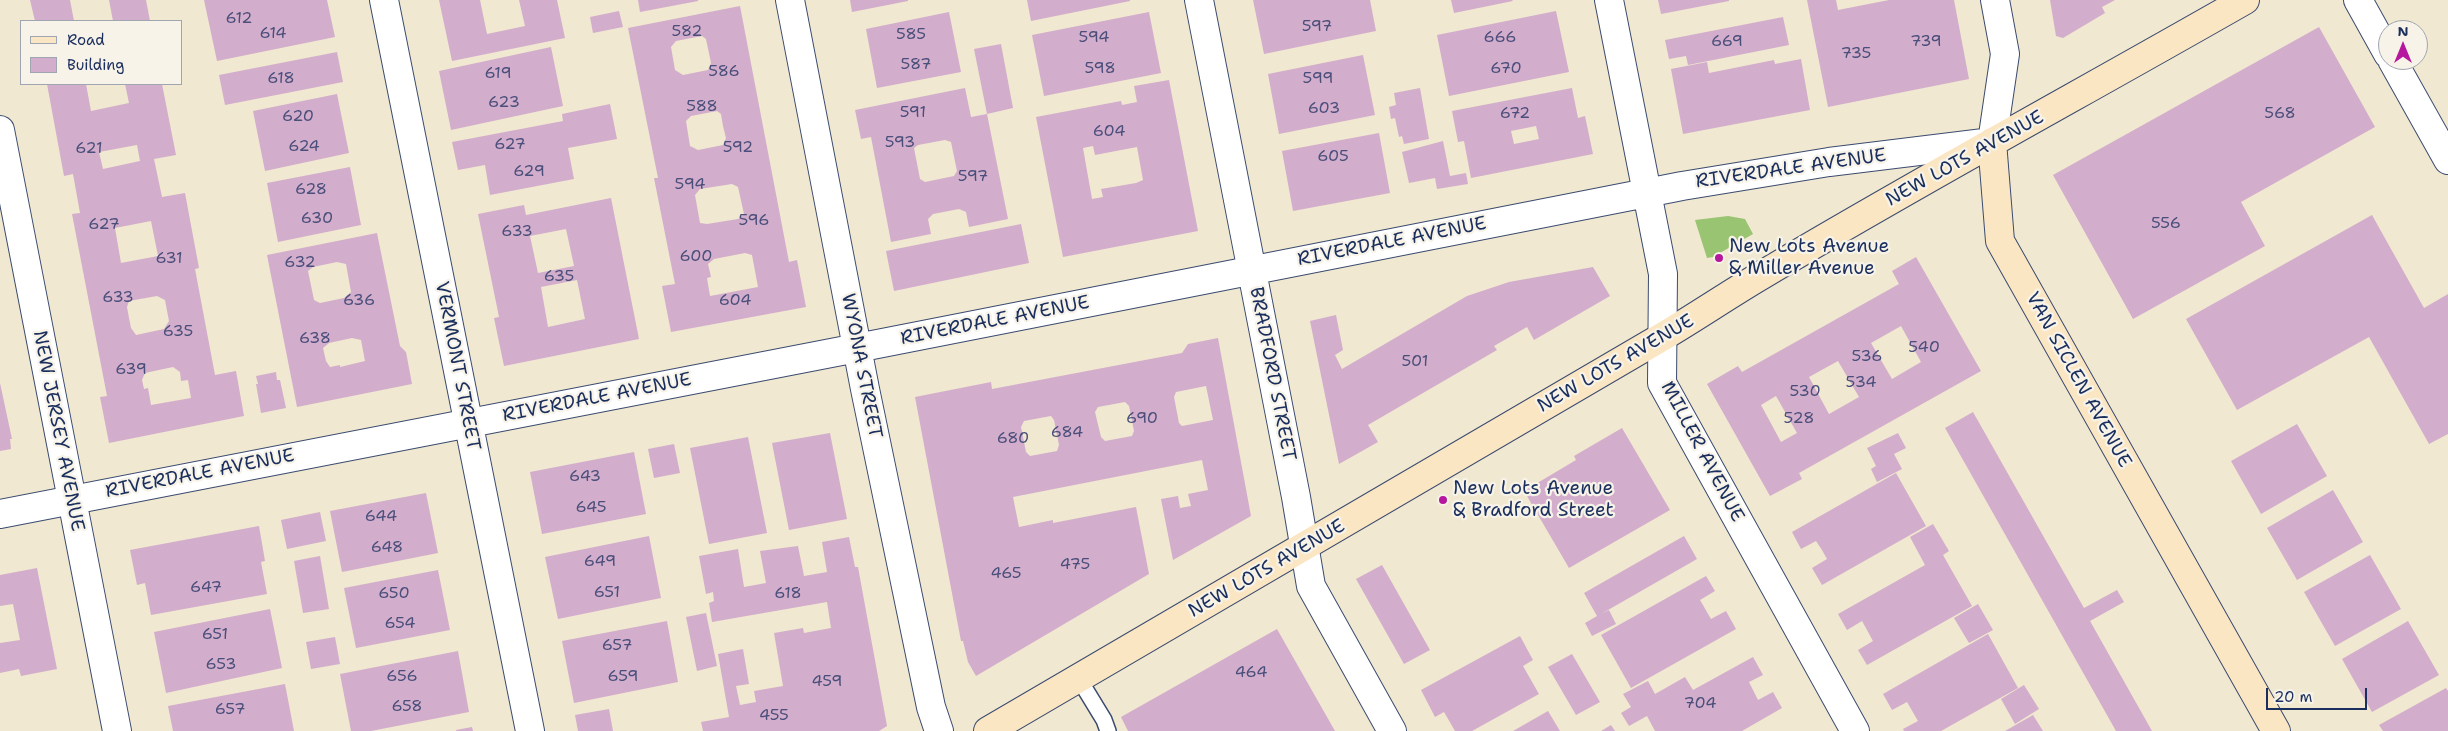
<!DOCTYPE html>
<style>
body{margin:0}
#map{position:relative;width:2448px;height:731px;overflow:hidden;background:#f0e8d0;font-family:"Shantell Sans",sans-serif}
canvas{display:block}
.legend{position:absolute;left:20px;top:20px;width:162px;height:65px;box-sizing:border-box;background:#f7f3e8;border:1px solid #9fa5b1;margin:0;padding:6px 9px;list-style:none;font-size:15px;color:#1b2f5e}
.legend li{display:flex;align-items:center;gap:10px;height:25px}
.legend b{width:25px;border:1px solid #9fa5b1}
.north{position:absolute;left:2378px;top:20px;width:50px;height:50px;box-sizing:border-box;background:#f7f3e8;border:1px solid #9fa5b1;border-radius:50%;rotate:0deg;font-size:14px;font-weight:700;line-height:20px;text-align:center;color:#1b2f5e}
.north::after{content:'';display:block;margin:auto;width:18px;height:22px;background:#b5179e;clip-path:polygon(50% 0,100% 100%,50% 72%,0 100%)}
.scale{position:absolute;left:2266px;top:688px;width:101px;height:22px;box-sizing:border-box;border:2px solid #1b2f5e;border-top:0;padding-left:6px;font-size:15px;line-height:18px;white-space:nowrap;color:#1b2f5e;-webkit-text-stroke:4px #f7f3e8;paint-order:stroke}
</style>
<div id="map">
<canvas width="2448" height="731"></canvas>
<ul class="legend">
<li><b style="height:6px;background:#fbe6c4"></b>Road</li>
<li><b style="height:14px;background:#d3adcc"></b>Building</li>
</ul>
<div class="north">N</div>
<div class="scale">20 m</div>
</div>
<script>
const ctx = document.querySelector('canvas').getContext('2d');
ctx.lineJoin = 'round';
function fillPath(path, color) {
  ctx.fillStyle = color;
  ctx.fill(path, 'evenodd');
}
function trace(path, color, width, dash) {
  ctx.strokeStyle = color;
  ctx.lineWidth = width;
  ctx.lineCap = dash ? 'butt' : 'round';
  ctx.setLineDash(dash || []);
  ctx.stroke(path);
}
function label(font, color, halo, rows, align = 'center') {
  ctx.font = font + ' "Shantell Sans",sans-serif';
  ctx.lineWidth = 4.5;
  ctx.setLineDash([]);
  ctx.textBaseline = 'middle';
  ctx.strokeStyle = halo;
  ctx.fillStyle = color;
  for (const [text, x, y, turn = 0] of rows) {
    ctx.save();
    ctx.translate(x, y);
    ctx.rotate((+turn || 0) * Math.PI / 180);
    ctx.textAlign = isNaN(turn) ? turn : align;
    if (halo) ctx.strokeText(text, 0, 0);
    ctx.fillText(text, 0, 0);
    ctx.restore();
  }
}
const green = new Path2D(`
 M1728,216L1745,219L1753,234L1713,257L1707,258L1695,220Z`);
const building = new Path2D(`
 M30,0H70L74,21H35Z
 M109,0H146L150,21H113Z
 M204,0H327L335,37L217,61Z
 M439,0H480L487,34L525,26L519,0H557L565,38L452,61Z
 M638,0H698V1L640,12Z
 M850,0H908V1L852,12Z
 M1027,0H1130V1L1031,21Z
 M1253,0H1370L1376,31L1264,54Z
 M1451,0H1512L1513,1L1454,13Z
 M1658,0H1729V1L1661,14Z
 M1807,0H1836L1838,10L1889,0H1954L1969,79L1828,107Z
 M2050,0H2115L2102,7L2105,13L2063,38L2056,36Z
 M740,6L789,262L797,260L806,307L671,332L662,286L675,284L654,178H658L628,28ZM702,36L706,39L711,63L708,70L683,75L675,70L671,47L676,41ZM717,111L721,114L723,126L726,138L723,145L698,150L690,146L686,121L691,116ZM732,184L738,187L744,214L738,219L707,224L700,223L695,195L700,189ZM745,253L752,255L758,287L710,296L707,278L711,277L708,264L714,259Z
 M619,11L623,27L593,33L590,17Z
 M1556,11L1569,72L1449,96L1437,35Z
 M949,12L961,72L877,88L866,29Z
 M1149,12L1161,73L1044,96L1032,35Z
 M1783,17L1789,45L1688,65L1686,56L1669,59L1665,40Z
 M2319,27L2375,127L2241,202L2265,246L2133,319L2053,175Z
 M1001,44L1013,108L987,114L1008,219L969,227L966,212L959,209L933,214L928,219L931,234L891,242L871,137L861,139L855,110L965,88L971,117L987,114L974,49ZM945,140L951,142L957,171L954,176L925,182L920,179L914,148L918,145Z
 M551,47L563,106L451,130L439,71Z
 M337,52L343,82L225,105L219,75Z
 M1363,55L1375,115L1279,134L1268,74Z
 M1801,59L1810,110L1683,134L1671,69L1707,62L1709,73L1774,60L1775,64Z
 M1169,80L1198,231L1063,257L1036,117L1121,101L1122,105L1137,102L1134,86ZM1093,146L1095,155L1137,147L1143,180L1136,183L1101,189L1103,197L1092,199L1083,148Z
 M47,84H86L91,111L129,103L125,84H162L176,155L154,159L162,197L185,193L199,268L195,269L215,375L236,371L244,416L109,443L100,397L107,396L72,214L80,213L73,174L64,176ZM137,145L140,161L103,169L99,152ZM151,221L158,256L121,263L115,228ZM157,296L165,300L169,321L164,329L136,335L131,328L129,318L127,307L129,301ZM173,367L180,372L181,381L188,380L191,398L151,405L148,388L144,389L142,380L145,373Z
 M1420,88L1429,139L1404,144L1402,136L1399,137L1395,118L1391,119L1389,107L1396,105L1394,93Z
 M1572,88L1578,118L1585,116L1593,154L1471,178L1464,141L1458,142L1452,111ZM1536,126L1539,139L1514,144L1511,131Z
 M337,94L349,153L265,171L253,111Z
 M610,104L617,139L568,148L574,179L490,195L485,165L458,170L452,142L563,121L562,114Z
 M1379,133L1390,193L1293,211L1282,151Z
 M1443,141L1450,176L1466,173L1468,184L1437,189L1435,178L1409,183L1402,152Z
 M350,167L361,225L278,242L267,183Z
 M611,198L639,339L504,366L494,318L499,317L478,214L524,205L526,215ZM566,229L574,266L538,273L530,236ZM577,280L585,319L548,327L541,287Z
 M2372,215L2424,308L2448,294V434L2429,444L2369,337L2237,410L2186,319Z
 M1021,224L1029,263L894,291L886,251Z
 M377,233L400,346L406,352L412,384L297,407L267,255ZM337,262L346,264L351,292L344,298L320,303L314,300L308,271L313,267ZM352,338L361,340L365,361L340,367V365L330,367L326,361L323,348L329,343Z
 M1916,257L1981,371L1799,473L1802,479L1770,496L1707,384L1738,366L1742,372L1899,284L1892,271ZM1901,326L1921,362L1892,379L1871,343ZM1838,361L1859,397L1829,414L1809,377ZM1776,396L1797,433L1781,442L1761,405Z
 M1593,267L1610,296L1534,340L1527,327L1494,346L1497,350L1368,425L1378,442L1339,464L1310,321L1336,315L1343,350L1335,355L1342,369L1467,296L1509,282Z
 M1218,338L1251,516L1173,560L1161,499L1178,496L1180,508L1191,506L1188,494L1208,490L1202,460L1013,497L1019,527L1053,520V523L1136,507L1149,574L976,676L968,662L963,641H961L915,397L991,382L992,389L1182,353L1188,344ZM1206,386L1213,420L1182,426L1179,423L1174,397L1176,392ZM1125,402L1129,406L1134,431L1132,436L1105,441L1101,437L1095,412L1098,407ZM1051,416L1054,420L1059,445L1057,451L1030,456L1026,452L1021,427L1024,421Z
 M276,372L277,380H280L286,408L261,413L256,384H258L256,376Z
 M0,383L12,439H10L11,449L0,451Z
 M1973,412L2084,608L2117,590L2124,602L2090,621L2152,731H2116L1945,428Z
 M2297,424L2327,476L2261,514L2231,461Z
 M1622,428L1670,510L1569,568L1524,491L1576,460L1574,456Z
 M830,433L847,519L789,530L772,443Z
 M1898,433L1906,448L1894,454L1902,469L1877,482L1871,469L1876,466L1867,448Z
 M748,437L767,533L709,544L690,448Z
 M674,444L680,473L654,478L648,449Z
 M634,452L646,514L542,534L530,472Z
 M1896,473L1926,526L1822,585L1812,568L1827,559L1822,550L1816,541L1801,549L1792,532Z
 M2333,490L2363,542L2297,580L2267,528Z
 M426,493L438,553L342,572L330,511Z
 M320,512L326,541L287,549L281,520Z
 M1933,524L1949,551L1943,555L1972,606L1867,665L1858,650L1873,641L1867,630L1862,621L1847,630L1838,614L1925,565L1910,537Z
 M259,526L265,561L261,562L267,594L151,615L145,583L137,585L130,550Z
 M649,536L661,598L558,619L545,557Z
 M1684,536L1697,559L1601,614L1609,610L1616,624L1592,636L1585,623L1597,616L1584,593Z
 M849,537L855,567H858L887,726L879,731H703L701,722L729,717L718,654L743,649L749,684L736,686L740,705L756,702L754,691L783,686L774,633L803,628L804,633L831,628L827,602L712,622L709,603L714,601L713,592L706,594L699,556L738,549L744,587L766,583L760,551L798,546L804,576L827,572L822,542Z
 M2370,555L2401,609L2335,646L2304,592Z
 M320,556L329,609L303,613L294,561Z
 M1382,565L1430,650L1404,664L1356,579Z
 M37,568L57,669L21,676L19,669L0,673V643L20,640L13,604L0,606V575Z
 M438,570L450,630L356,648L344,588Z
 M1706,576L1715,591L1700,600L1711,619L1726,611L1736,629L1631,688L1601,635Z
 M1978,604L1993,630L1969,643L1954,618Z
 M270,609L282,668L166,693L154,632Z
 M706,613L717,666L697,671L686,617Z
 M667,621L678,682L574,703L562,641Z
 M2408,621L2439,675L2372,712L2342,659Z
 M1277,629L1335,731H1128L1121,717Z
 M1988,634L2018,688L1941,731H1904L1903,729L1918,721L1907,702L1892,710L1883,694Z
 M1520,636L1533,660L1523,666L1539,694L1472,731H1455L1444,712L1435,717L1421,690Z
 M335,637L340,664L311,669L306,642Z
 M458,651L469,712L371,731H351L340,674Z
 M1572,654L1600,702L1576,715L1548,667Z
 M1753,657L1763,675L1749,682L1758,700L1773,692L1782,708L1742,731H1655L1647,716L1629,726L1621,713L1631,707L1623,694L1648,681L1655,694L1685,677L1693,690Z
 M285,684L294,731H173L168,706Z
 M2024,685L2039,709L2015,724L2001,699Z
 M2446,688L2448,691V731H2383L2379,725Z
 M609,709L613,731H578L575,715Z
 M1548,711L1560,731H1513Z
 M2033,715L2043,731H2005Z
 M1611,725L1615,731H1601Z
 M472,727L473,731H456V730Z`);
const lane = new Path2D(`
 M1079,679L1104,720L1108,731`);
const street = new Path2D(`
 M384,0L530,731
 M790,0L865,389L931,707L939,731
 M1199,0L1296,497L1311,586L1392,731
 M1609,0L1663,274L1662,383L1855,731
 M2358,0L2388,54
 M2392,60L2448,160
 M0,130L117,731
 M0,514L857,348L1682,186L1829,162L1992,142L2005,54L1995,0`);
const secondary = new Path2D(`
 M1992,142L2000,241L2276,731
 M988,731L1662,337C1696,317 1728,295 1762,275C1921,180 2084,92 2245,0`);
const markers = [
 [1719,258,5,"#b5179e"],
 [1443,500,5,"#b5179e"]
];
const numberNames = [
 ["612",239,19],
 ["597",1317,27],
 ["582",687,32],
 ["614",273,34],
 ["585",911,35],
 ["594",1094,38],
 ["666",1500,38],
 ["669",1727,42],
 ["739",1926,42],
 ["735",1856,54],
 ["587",916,65],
 ["598",1100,69],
 ["670",1506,69],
 ["586",724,72],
 ["619",498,74],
 ["618",281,79],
 ["599",1318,79],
 ["623",504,103],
 ["588",702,107],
 ["603",1324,109],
 ["591",913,113],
 ["672",1515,114],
 ["568",2280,114],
 ["620",298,117],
 ["604",1109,132],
 ["593",900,143],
 ["627",510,145],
 ["624",304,147],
 ["592",738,148],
 ["621",89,149],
 ["605",1333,157],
 ["629",529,172],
 ["597",973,177],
 ["594",690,185],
 ["628",311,190],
 ["630",317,219],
 ["596",754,221],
 ["556",2166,224],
 ["627",104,225],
 ["633",517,232],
 ["600",696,257],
 ["631",169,259],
 ["632",300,263],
 ["635",559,277],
 ["633",118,298],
 ["636",359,301],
 ["604",735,301],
 ["635",178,332],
 ["638",315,339],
 ["540",1924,348],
 ["536",1867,357],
 ["501",1415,362],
 ["639",131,370],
 ["534",1861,383],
 ["530",1805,392],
 ["690",1142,419],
 ["528",1799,419],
 ["684",1067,433],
 ["680",1013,439],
 ["643",585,477],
 ["645",591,508],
 ["644",381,517],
 ["648",387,548],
 ["649",600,562],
 ["475",1075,565],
 ["465",1006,574],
 ["647",206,588],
 ["651",607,593],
 ["650",394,594],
 ["618",788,594],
 ["654",400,624],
 ["651",215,635],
 ["657",617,646],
 ["653",221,665],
 ["464",1251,673],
 ["656",402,677],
 ["659",623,677],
 ["459",827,682],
 ["704",1700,704],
 ["658",407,707],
 ["657",230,710],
 ["455",774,716]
];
const streetNames = [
 ["NEW LOTS AVENUE",1965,159,-29],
 ["RIVERDALE AVENUE",1791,169,-8],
 ["RIVERDALE AVENUE",1392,242,-11],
 ["RIVERDALE AVENUE",995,321,-11],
 ["NEW LOTS AVENUE",1616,364,-30],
 ["VERMONT STREET",457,366,79],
 ["WYONA STREET",861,366,79],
 ["BRADFORD STREET",1272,374,79],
 ["VAN SICLEN AVENUE",2078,380,61],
 ["RIVERDALE AVENUE",597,398,-11],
 ["NEW JERSEY AVENUE",58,431,79],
 ["MILLER AVENUE",1702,452,62],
 ["RIVERDALE AVENUE",200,474,-11],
 ["NEW LOTS AVENUE",1267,569,-30]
];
const poiNames = [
 ["New Lots Avenue",1729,247],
 ["& Miller Avenue",1729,269],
 ["New Lots Avenue",1453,489],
 ["& Bradford Street",1453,511]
];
fillPath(green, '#99c471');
fillPath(building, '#d3adcc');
trace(lane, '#3b4b6f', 18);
trace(street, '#3b4b6f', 30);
trace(secondary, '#3b4b6f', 30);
trace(lane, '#fff', 15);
trace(street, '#fff', 28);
trace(secondary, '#fbe6c4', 28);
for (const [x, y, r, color] of markers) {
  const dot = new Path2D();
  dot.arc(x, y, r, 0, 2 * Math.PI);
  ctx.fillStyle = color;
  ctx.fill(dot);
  trace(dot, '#f7f3e8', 2);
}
label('16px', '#494e7a', null, numberNames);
label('19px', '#1b2f5e', '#f7f3e8', streetNames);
label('19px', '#1b2f5e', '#f7f3e8', poiNames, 'left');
</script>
